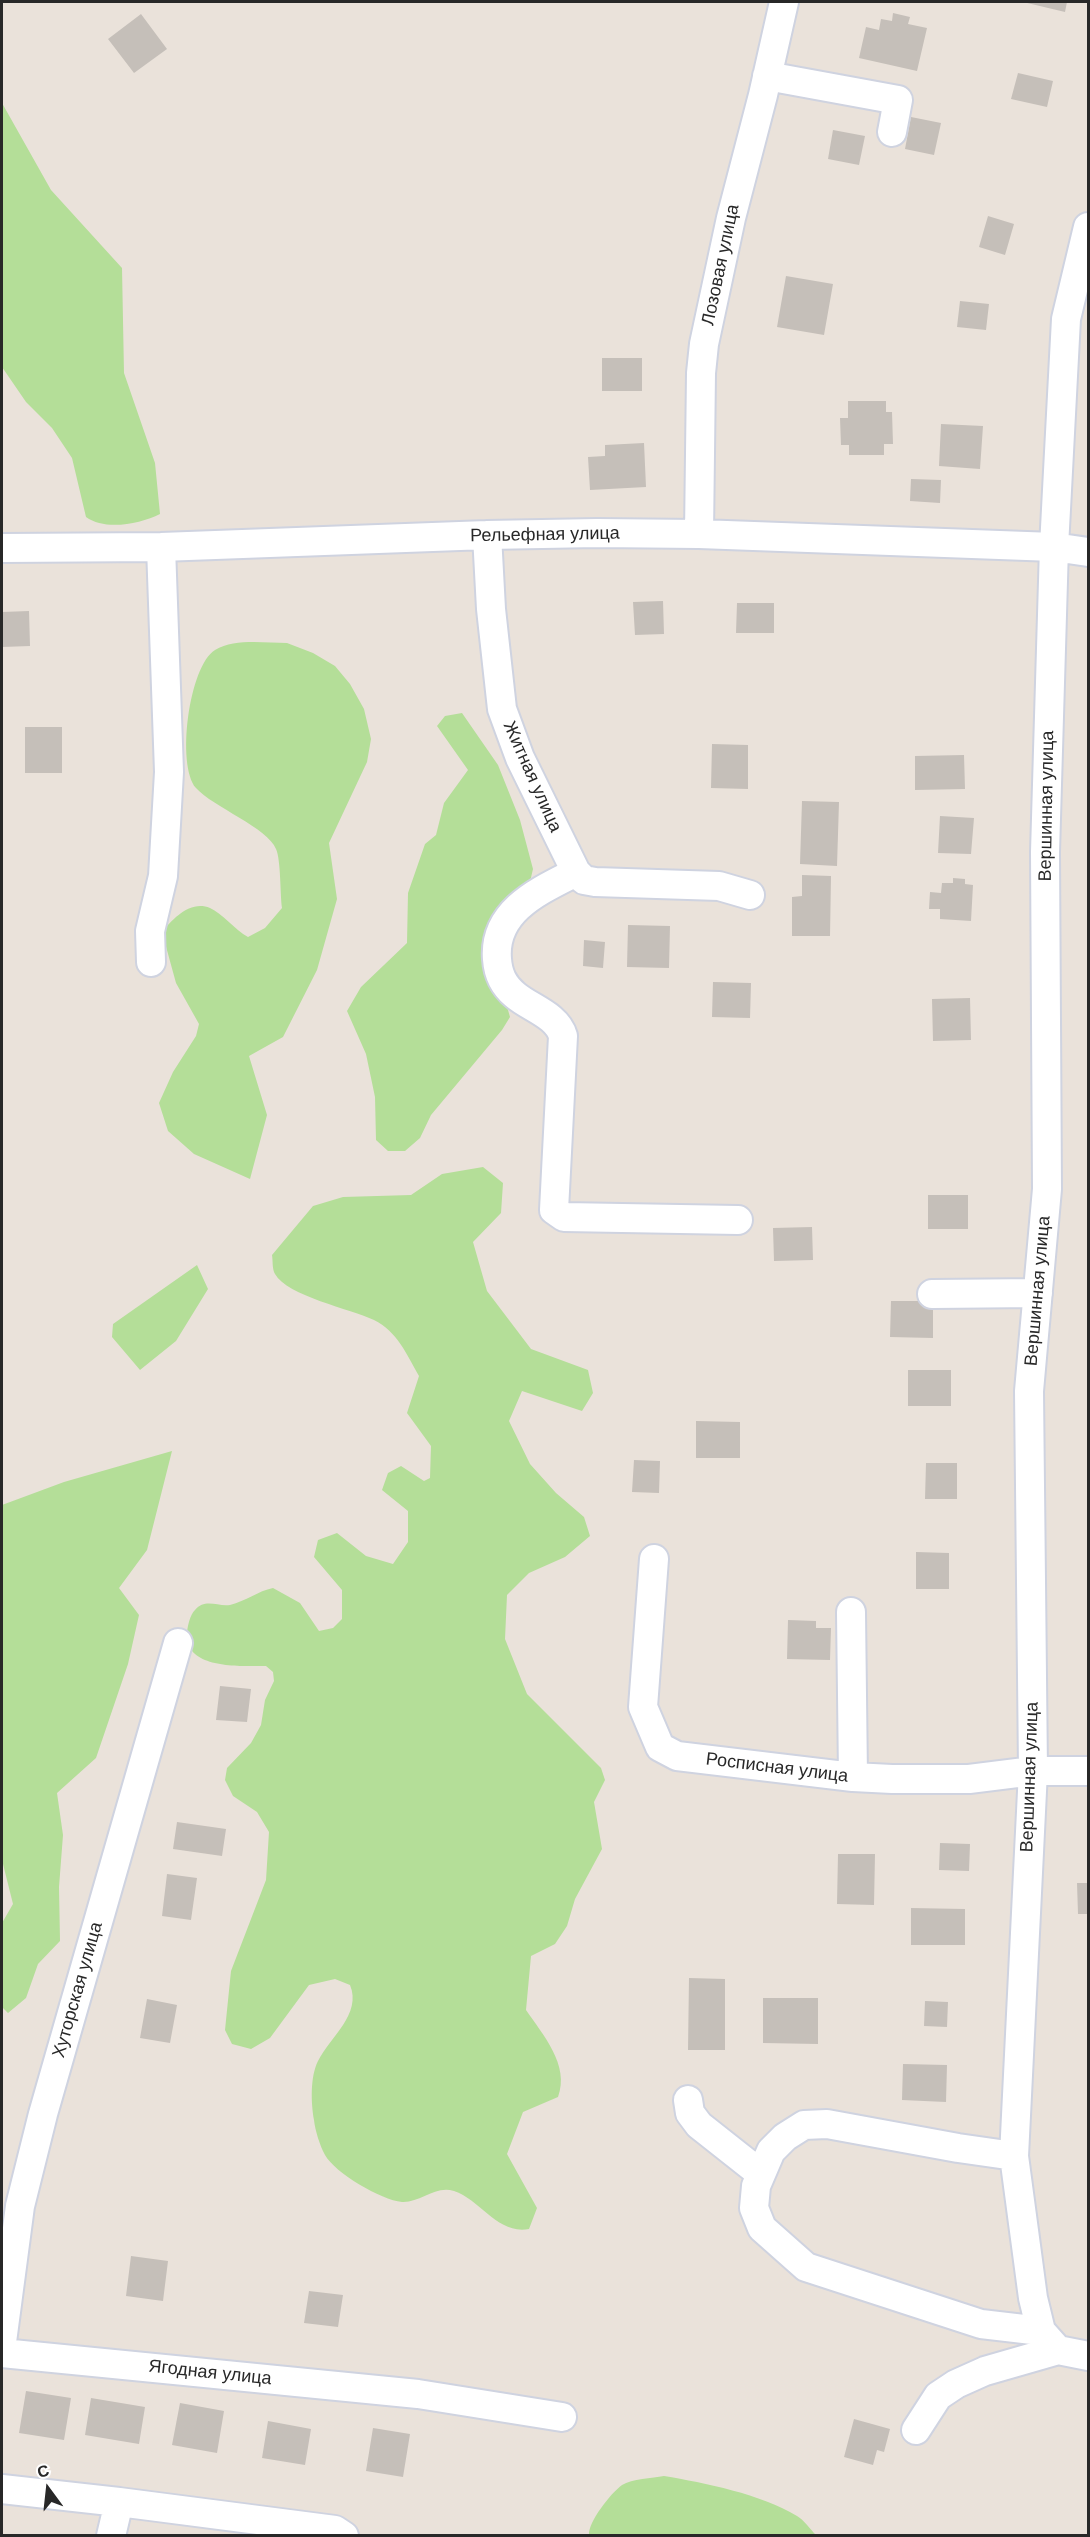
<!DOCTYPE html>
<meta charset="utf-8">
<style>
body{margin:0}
#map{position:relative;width:1090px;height:2537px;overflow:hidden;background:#eae2da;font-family:Helvetica,sans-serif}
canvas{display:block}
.frame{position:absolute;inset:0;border:3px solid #282828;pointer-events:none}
.north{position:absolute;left:18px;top:2459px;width:60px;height:60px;-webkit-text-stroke:4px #fff;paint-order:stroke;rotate:345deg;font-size:16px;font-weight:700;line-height:24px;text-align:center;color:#282828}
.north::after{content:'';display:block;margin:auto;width:21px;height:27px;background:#282828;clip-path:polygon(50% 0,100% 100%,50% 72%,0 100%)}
</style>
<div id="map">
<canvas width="1090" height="2537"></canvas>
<div class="frame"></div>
<div class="north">С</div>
</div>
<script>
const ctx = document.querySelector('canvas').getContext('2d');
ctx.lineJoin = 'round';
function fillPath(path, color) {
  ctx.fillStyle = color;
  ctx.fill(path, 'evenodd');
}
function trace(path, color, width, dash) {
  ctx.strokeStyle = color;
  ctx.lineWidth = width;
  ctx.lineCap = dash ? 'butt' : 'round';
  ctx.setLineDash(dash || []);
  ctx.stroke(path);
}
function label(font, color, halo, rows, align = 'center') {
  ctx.font = font + ' Helvetica,sans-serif';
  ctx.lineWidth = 4.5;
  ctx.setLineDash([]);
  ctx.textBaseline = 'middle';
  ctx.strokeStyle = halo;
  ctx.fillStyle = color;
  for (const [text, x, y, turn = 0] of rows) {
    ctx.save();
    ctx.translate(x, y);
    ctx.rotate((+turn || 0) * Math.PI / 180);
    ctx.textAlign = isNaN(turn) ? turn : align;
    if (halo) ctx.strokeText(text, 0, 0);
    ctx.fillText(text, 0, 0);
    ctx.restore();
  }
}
const green = new Path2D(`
 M2,103L51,190L122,268L124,373L155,463L160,514C140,524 105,531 86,517L72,458L52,428L26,402L2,367Z
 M287,643L313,653L335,666L350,684L364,709L371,739L367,762L329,843L337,899L317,970L283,1037L249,1056L267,1115L250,1179L194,1154L168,1131L159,1103L173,1072L196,1036L199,1024L176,983L162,932C173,919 190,900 210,908C222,913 235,930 248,937L265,928L282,908C280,894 281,860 276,849C268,828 213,807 196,788C176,765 189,666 215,650C235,638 265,643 287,643Z
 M462,713L498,765L520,820L533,869L529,886L517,895L506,1003L510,1017L502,1030L431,1115L420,1138L405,1151H388L376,1140L375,1097L366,1054L347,1011L361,987L407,943L408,893L425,844L436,835L444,803L468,770L437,726L445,716Z
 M483,1167L503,1183L501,1213L473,1242L487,1291L531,1349L588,1370L593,1393L582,1411L522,1391L509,1421L530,1464L556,1493L584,1517L590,1536L565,1557L529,1573L507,1595L505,1639L527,1694L601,1768L605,1780L594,1802L602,1849L575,1899L567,1926L555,1944L531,1956L526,2010C543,2035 570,2065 558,2097L523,2112L507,2154L537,2208L529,2229C498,2235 481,2200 454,2191C435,2185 420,2203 402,2202C381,2200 335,2173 325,2155C320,2146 315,2130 314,2120C311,2103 310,2077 318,2061C330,2037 362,2014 350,1985L335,1979L309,1985L270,2038L251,2049L232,2044L225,2030L231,1971L266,1880L269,1832L257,1812L233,1796L225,1780L227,1768L251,1743L261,1725L265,1700L274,1681L273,1672L266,1666C242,1666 183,1670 187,1632C188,1625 190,1615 195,1610C205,1598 218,1607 230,1605C246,1601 258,1591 273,1588L300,1603L319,1631L333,1628L342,1619V1590L314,1557L318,1540L337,1533L366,1556L393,1564L408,1542V1511L382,1490L388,1473L401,1466L424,1481L430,1478L431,1446L407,1413L419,1376C407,1355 397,1331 374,1320C351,1309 287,1296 275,1274C272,1269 273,1261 272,1255L313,1206L343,1197L411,1195L442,1174Z
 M197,1265L208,1289L176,1341L140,1370L112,1337L113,1324Z
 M172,1451L147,1550L119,1588L139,1615L128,1664L96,1758L57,1793L63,1835L59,1887L60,1941L38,1964L26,1998L8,2013L2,2007V1923L13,1904L2,1860V1505L64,1482Z
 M664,2476C705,2483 761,2494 797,2516C804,2520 810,2529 816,2535H589C588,2522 611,2493 622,2485C632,2479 652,2478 664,2476Z`);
const building = new Path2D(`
 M1023,2H1067L1065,12Z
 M893,13L910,17L908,24L927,28L917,71L859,58L866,27L879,30L881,19L892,21Z
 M141,14L167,49L134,73L108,39Z
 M1018,73L1053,81L1047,107L1011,99Z
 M911,117L941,123L934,155L905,149Z
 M833,130L865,136L859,165L828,159Z
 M988,216L1014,224L1005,255L979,247Z
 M786,276L833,284L824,335L777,327Z
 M960,301L989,304L986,330L957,327Z
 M602,358H642V391H602Z
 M848,401H886V412H892L893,444H884V455H849V445H841L840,418H848Z
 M941,424L983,426L980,469L939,466Z
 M644,443L646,487L590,490L588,457L605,456V445Z
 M911,479L941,480L940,503L910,501Z
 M663,601L664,634L635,635L633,602Z
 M737,603H774V633H736Z
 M29,611L30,646L2,647V612Z
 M25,727H62V773H25Z
 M712,744L748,745V789L711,788Z
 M964,755L965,789L915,790V756Z
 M802,801L839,802L837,866L800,864Z
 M940,816L974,818L971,854L938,853Z
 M802,875L831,876L830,936H792V897L802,896Z
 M953,878L965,879V884L973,885L971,921L940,919V909H929L930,892L941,893L942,883H953Z
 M628,925L670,926L669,968L627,967Z
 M584,940L605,942L603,968L583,966Z
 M713,982L751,983L750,1018L712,1017Z
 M970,998L971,1040L933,1041L932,999Z
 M928,1195H968V1229H928Z
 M812,1227L813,1260L774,1261L773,1228Z
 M891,1301H933V1338L890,1337Z
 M908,1370H951V1406H908Z
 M696,1421L740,1422V1458H696Z
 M634,1460L660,1461L659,1493L632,1492Z
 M926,1463H957V1499H925Z
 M916,1552L949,1553V1589H916Z
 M788,1620L816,1621V1628H831L830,1660L787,1659Z
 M220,1686L251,1689L247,1722L216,1720Z
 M177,1822L226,1829L222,1856L173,1849Z
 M940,1843L970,1844L969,1871L939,1870Z
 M838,1854H875L874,1905L837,1904Z
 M167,1874L197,1878L191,1920L162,1916Z
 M1077,1883H1088V1914H1078Z
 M911,1908L965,1909V1945H911Z
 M689,1978L725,1979V2050H688Z
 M763,1998H818V2044L763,2043Z
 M147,1999L177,2005L170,2043L140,2038Z
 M925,2001L948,2002L947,2027L924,2026Z
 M903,2064L947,2065L946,2102L902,2100Z
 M131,2256L168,2261L163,2301L126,2296Z
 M309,2291L343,2295L338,2327L304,2323Z
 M26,2391L71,2398L64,2440L19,2433Z
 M91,2398L145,2407L139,2444L85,2435Z
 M180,2403L224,2411L217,2453L172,2445Z
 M854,2419L890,2429L884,2452L877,2450L873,2465L844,2457Z
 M268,2421L311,2429L305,2465L262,2458Z
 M373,2428L410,2434L403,2477L366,2471Z`);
const minor = new Path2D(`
 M767,76L898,100L892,132
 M699,534L701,373L704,344L731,218L763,95L784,2
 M487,535L491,609L502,709L520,758L576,872L584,880L595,882L719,886L750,895
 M2,548L161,547L487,535L597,533L699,534L1054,547L1088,552
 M576,872C541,890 493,910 497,959C498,974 503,985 515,995C530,1008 557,1015 563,1036L554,1210L564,1217L738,1220
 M151,962L150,931L163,876L169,772L161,547
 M932,1294L1038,1293
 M654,1559L643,1707L660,1747L677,1756L853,1777L892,1779H969L1033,1771H1088
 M851,1612L853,1777
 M688,2100L690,2113L699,2125L761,2174
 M1014,2156L958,2148L827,2124L804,2125L785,2137L771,2151L756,2186L754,2208L762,2228L806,2267L981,2324L1041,2331
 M2,2342L20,2206L43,2114L178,1643
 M1058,2350L1041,2331L1033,2298L1014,2156L1033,1771L1029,1391L1047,1189L1045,852L1054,547L1066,319L1088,227
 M2,2353L418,2394L562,2417
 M916,2430L938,2396L956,2384L985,2371L1058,2350L1088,2356
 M2,2489L119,2502L111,2536
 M119,2502L335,2530L344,2536`);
const streetNames = [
 ["Лозовая улица",721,265,-78],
 ["Рельефная улица",545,535,-1],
 ["Житная улица",532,777,66],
 ["Вершинная улица",1047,806,-89],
 ["Вершинная улица",1038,1291,-85],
 ["Росписная улица",777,1768,7],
 ["Вершинная улица",1030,1777,-88],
 ["Хуторская улица",78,1990,-74],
 ["Ягодная улица",210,2373,6]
];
fillPath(green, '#b4de98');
fillPath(building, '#c5bfb9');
trace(minor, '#cfd3e0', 32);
trace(minor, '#fff', 28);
label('18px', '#282828', '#fff', streetNames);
</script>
